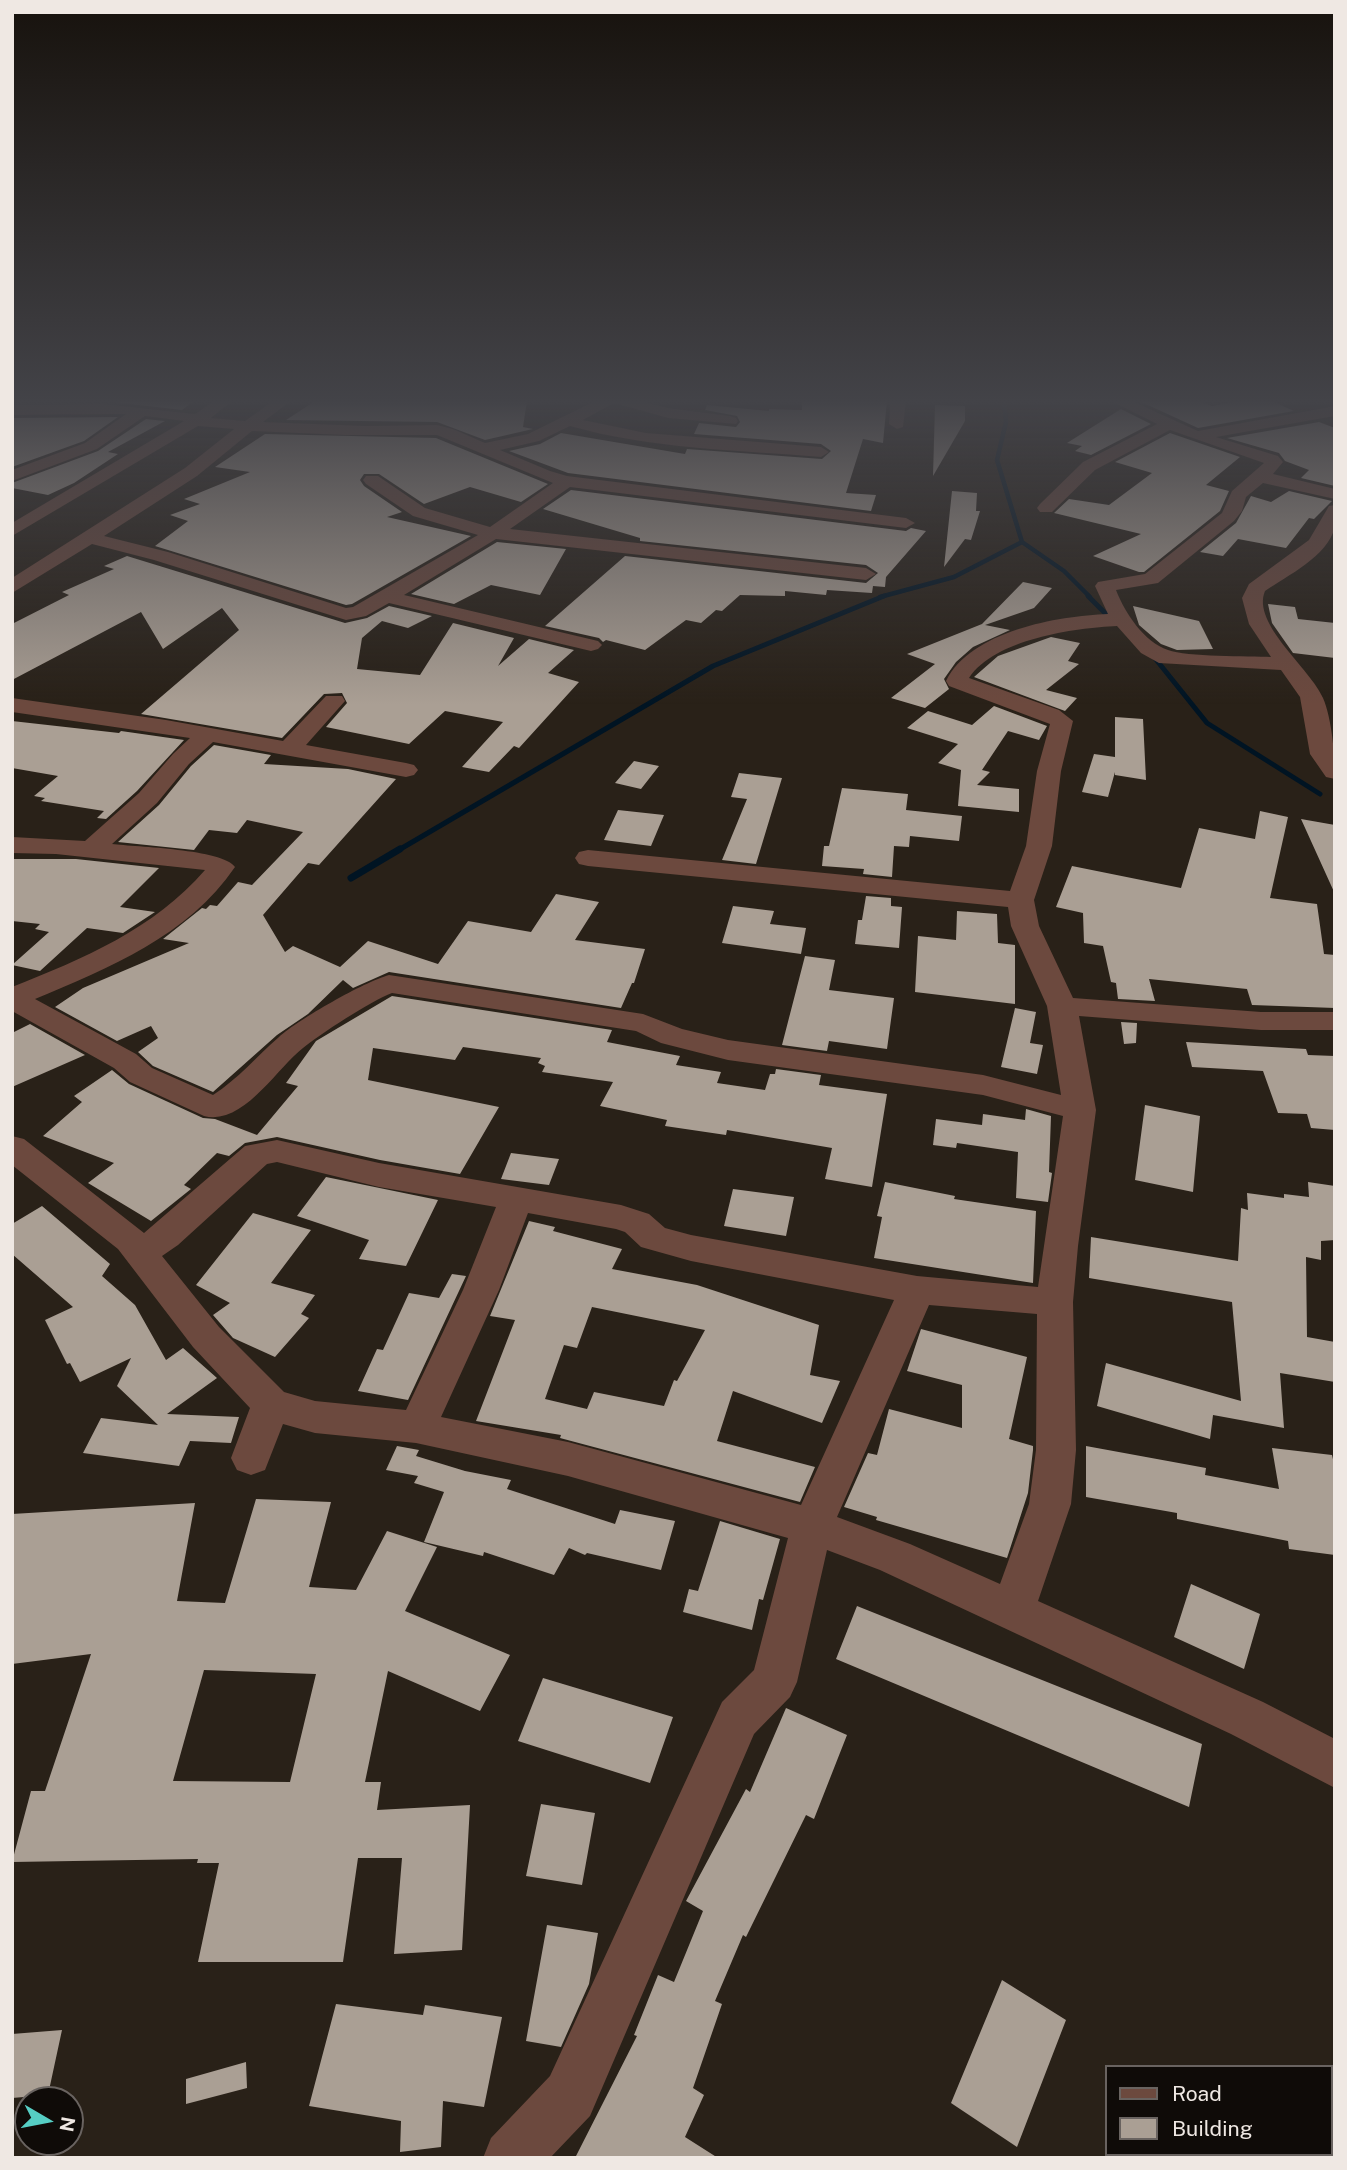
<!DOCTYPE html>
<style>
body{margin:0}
#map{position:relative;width:1347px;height:2170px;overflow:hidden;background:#292118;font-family:"Public Sans",sans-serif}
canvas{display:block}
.frame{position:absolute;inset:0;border:14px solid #efe8e3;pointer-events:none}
.legend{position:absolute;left:1105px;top:2065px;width:228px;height:91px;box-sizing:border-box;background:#0f0b08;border:2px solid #696360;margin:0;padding:9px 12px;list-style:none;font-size:21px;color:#efe8e3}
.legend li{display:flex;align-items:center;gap:14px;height:35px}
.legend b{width:35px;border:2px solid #696360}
.north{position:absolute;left:14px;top:2086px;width:70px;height:70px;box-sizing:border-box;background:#0f0b08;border:2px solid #696360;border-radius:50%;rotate:100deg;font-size:19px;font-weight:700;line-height:28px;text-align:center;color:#efe8e3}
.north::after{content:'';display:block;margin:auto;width:24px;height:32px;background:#56cec4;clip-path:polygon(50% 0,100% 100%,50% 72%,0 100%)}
</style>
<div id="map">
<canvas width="1347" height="2170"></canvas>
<div class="frame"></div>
<ul class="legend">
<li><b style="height:9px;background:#6c493e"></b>Road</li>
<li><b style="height:19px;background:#aa9f94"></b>Building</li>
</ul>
<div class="north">N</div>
</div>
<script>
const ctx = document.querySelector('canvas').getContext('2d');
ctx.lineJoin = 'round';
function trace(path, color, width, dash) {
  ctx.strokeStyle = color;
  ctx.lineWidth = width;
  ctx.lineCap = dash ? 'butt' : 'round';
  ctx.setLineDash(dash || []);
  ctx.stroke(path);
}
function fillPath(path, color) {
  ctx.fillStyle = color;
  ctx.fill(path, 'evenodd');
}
const streamFar2 = new Path2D(`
 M1004,401L1006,422L997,460L1022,542L1064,571L1090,597
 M880,597L954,577L1022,542`);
const streamFar1 = new Path2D(`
 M1088,596L1113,621
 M1154,657L1207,723L1320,794
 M397,851L713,666L884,596`);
const stream = new Path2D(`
 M351,878L400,849`);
const building = new Path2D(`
 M104,401H194L182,410Z
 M315,401H527L523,427L533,429L485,440L437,422L286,420Z
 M802,401H887L883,443L863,439L846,493L876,495L871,511L568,473L509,451L540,444L561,433L685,454L687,449L822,459L831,451L821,444L694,434L699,423L736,427L740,422L737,416L705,410L707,405L769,411V409L802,410Z
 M1139,401H1198L1212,406L1240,401H1272L1294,411L1198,428Z
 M935,405L965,406V421L933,476Z
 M1121,409L1151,424L1091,455L1075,451L1082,446L1067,443Z
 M118,417L84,441L12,467V418Z
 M146,419L165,421L108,452L118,454L74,483L48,495L12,488V483L98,451Z
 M1319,422L1335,428V486L1301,478L1309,470L1285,461L1279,453L1227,438Z
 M1170,433L1240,457L1206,485L1229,491L1220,511L1144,572H1139L1093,556L1141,534L1054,513L1069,499L1109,505L1152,473L1115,462Z
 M265,434L436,438L548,484L521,502L470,487L424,504L379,474H364L360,480L364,486L402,512L387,517L471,536L352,604L346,605L155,546L188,521L170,515L200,504L184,499L250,472L215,467Z
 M571,490L906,531L911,528L926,531L886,577L885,587L873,586L872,593L827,590L826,595L785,591V596L740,595L722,611L716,610L701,623L686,620L645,650L606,640L603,642L599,638L545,626L625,556L866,583L878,573L866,565L640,541V538L543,509Z
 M952,491L977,493L976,511H980L971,540L965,539L944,567Z
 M1289,491L1332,501L1314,519L1309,518L1286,548L1238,539L1223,556L1200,552L1236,523L1251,496L1271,502Z
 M497,542L566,549L540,595L491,585L454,604L411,594Z
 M127,556L345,623L367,618L389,606L432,616L408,628L382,621L362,638L357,669L420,675L453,623L514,638L498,666L529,639L574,650L548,673L579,682L519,748L514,746L489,772L462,767L503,722L445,711L409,744L326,727L347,703L342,693L324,694L282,738L141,714L239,630L222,608L163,649L141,612L12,680V624L69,595L62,592L114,569L104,566Z
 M1023,582L1052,588L1034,608L985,625L1010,630L973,647L956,662L944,679L949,689L925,708L891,698L935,664L907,654L982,624Z
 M1268,604L1295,607L1298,619L1335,623V658L1293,653L1272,623Z
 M1133,606L1199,621L1213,649L1177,650L1161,644L1139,625Z
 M1051,637L1080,643L1068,661L1079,664L1046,690L1077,698L1065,711L974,677L998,656Z
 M994,706L1047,726L1039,740L1008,731L982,770L990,772L977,785L1019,789V812L958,806L961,770L938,763L958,744L907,728L928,711L972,725Z
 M1115,717L1143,719L1146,780L1115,775V772L1108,797L1082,792L1094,754L1115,757Z
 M12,721L119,733L121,731L184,740L137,791L106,819L97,818L104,811L41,801L45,798L34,796L58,776L12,768Z
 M214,745L271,755L264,764L348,769L396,779L319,865L308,863L263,915L285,952L293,946L340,967L368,941L438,964L468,921L531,932L556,894L599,902L575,940L645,949L634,983H632L621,1008L389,972L353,988L343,980L308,1014L277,1035L213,1092L153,1066L138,1052L158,1038L151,1026L117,1041L55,1007L83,988L189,943L163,939L202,908L206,909L210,905L217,906L238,882L252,885L303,832L247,820L237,833L209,830L194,850L118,842L159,805L191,766Z
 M634,761L659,766L641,789L615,783Z
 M739,773L782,778L756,864L722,860L747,799L731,797Z
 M842,788L908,794L906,810L962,816L959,841L910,836L909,847L894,846L892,877L863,874L864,869L822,866L824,846H829Z
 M618,810L664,815L651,846L604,840Z
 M1260,811L1288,817L1270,898L1317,904L1324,954L1335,955V1008L1252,1005L1247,989L1149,979L1155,1001L1118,999L1116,983L1111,982L1103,946L1084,943L1083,913L1056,907L1072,866L1181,888L1199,828L1255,839Z
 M1301,819L1335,825V894Z
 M12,859H76L159,868L120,907L155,912L123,933L87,928L40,971L12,965L49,932L35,929L40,924L12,921Z
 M866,896L891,898V906L902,907L899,948L855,944L858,920H862Z
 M733,906L774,911L770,924L806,928L801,954L722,943Z
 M957,911L997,914L998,943L1015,945V1004L915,992L918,936L956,940Z
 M805,956L835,960L829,990L894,998L887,1049L829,1041L827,1051L782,1045Z
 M392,996L612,1030L607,1042L680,1056L676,1065L721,1072L717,1083L765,1090L770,1074H775L776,1069L821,1075L819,1085L887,1094L872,1187L825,1179L832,1148L727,1130L726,1135L665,1126L667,1120L600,1106L613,1082L542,1072L545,1066L538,1063L541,1058L463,1047L455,1060L373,1048L368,1080L499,1107L460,1174L380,1160L277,1137L245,1143L229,1156L217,1153L184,1185L191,1189L151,1221L88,1183L114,1163L43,1136L82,1102L74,1096L112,1070L129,1084L203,1118L215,1119L257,1135L298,1086L286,1083L316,1041Z
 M1015,1008L1036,1012L1030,1043L1043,1045L1037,1074L1001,1067Z
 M1121,1022L1137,1023L1136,1043L1124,1044Z
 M30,1024L85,1055L12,1087V1033Z
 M1186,1042L1306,1049L1308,1055L1335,1056V1130L1311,1128L1307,1114L1278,1113L1263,1071L1192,1067Z
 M1145,1105L1200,1116L1193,1192L1135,1180Z
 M1026,1109L1051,1116L1049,1172L1052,1173L1048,1202L1016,1198L1018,1152L957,1143L956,1148L933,1145L936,1119L982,1125L983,1114L1025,1120Z
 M511,1153L559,1159L549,1185L501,1179Z
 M326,1177L438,1200L406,1266L359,1259L369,1240L297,1216Z
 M885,1182L955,1196L954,1199L1036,1211L1033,1283L874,1258L882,1217L877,1216Z
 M1308,1182L1335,1186V1240L1321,1241V1260L1306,1257L1307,1337L1335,1342V1382L1280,1373L1284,1428L1213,1415L1210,1439L1097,1406L1106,1363L1241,1401L1232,1302L1089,1278L1091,1237L1238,1261L1241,1208L1248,1210L1247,1193L1284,1198V1194L1309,1197Z
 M733,1189L794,1197L786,1236L724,1226Z
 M42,1206L110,1264L102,1276L135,1305L166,1360L183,1348L217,1378L167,1414L239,1417L231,1443L190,1441L179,1466L83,1453L101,1418L158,1425L117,1386L131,1358L80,1382L70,1363L67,1364L45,1320L73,1307L12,1254V1224Z
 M253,1213L311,1230L271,1283L315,1295L301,1314L309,1318L275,1357L233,1338L213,1315L230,1303L196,1285Z
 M529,1221L555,1227L553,1231L622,1249L612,1269L697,1285L819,1325L810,1375L840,1381L822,1423L733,1391L717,1441L815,1467L800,1502L560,1438L561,1435L476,1421L515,1320L490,1316ZM592,1307L705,1330L677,1381L674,1380L664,1406L594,1392L587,1409L545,1399L564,1345L577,1348Z
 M452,1274L466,1276L408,1400L358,1391L377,1349L383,1350L409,1293L439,1298Z
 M921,1329L1027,1357L1009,1439L1033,1446V1450L1028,1493L1007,1558L876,1520L877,1517L844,1507L868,1453L877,1455L889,1409L962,1428V1385L907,1371Z
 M397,1446L419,1450L416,1456L465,1471L511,1480L507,1489L615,1524L620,1510L675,1521L661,1570L587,1553L585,1555L569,1548L554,1575L484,1552L483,1556L424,1542L444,1492L414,1483L418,1476L386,1470Z
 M1086,1446L1206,1468L1205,1475L1279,1489L1272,1448L1332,1455L1335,1468V1555L1289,1549L1288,1541L1177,1519V1513L1086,1497Z
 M256,1499L331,1502L309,1587L356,1590L387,1531L437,1547L405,1611L510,1655L480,1711L388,1671L365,1782H381L377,1810L470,1805L462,1950L394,1954L402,1858H358L343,1962H198L219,1863H197L198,1859L12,1862L31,1791H45L91,1654L12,1664V1514L195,1503L177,1601L225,1603ZM204,1670L316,1674L290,1782L173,1781Z
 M720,1521L780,1539L763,1600L759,1599L752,1630L683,1612L689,1589L698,1591Z
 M1191,1584L1260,1614L1244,1669L1174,1637Z
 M857,1606L1202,1744L1189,1807L836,1659Z
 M543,1678L673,1717L650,1783L518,1741Z
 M786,1708L847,1735L814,1819L806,1815L746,1937L743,1935L715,2001L722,2004L693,2088L704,2095L685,2137L718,2158H575L637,2036L634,2035L658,1975L674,1982L703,1911L686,1901L746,1789L750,1792Z
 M541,1804L595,1813L582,1885L526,1876Z
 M547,1925L598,1933L589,1984L561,2047L526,2041Z
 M1002,1980L1066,2020L1017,2147L951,2103Z
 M336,2004L423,2015L425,2005L502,2017L484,2107L443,2101L441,2147L400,2152L401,2121L309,2106Z
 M62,2030L48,2095L12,2098V2034Z
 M246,2062L247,2088L186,2104V2079Z`);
const street = new Path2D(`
 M214,401H232L211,418L245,421L273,401H291L263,422L366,426L437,425L453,429L485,443L528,434L595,401H640L668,408L730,416L736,418L738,421L736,424L668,418L614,403L583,420L646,433L821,447L829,452L821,457C737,450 651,449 570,426L539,441L500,450L550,471L567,476L906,518L915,523L906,528L570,487L510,529L866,568L876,574L866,580L496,539L404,595L598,641L602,645L598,649L591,651L389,603L366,616L346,620L154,560L92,544L12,593V578L185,468L234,429L198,426L12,536V523L184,421L145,416L97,449L12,481V470L85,443L126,414L12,415V405L103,404L195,414ZM252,431L345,435H437L553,483L490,527L425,508L378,476H366L363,480L366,484L413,516L478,535L353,607L346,608L168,552L104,536L197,476Z
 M890,401H906L903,427L897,429L889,424Z
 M1111,401H1132L1198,431L1335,406V416L1216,437L1278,456L1283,462L1273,474L1335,489V499L1263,483L1246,497L1242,511L1234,521L1158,583L1116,590C1125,613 1144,642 1168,650C1187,657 1248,656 1271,657L1249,624L1242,598L1249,584L1309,540L1329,506L1335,505C1335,511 1336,521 1335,527C1327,557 1288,575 1265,591C1251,624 1311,669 1323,698C1332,719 1335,756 1335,779L1326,777L1310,754L1300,697L1281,670L1159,663L1141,653L1117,626C1074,628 995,639 969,678L1059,710L1073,721L1061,771L1052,846L1034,900L1039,926L1073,998L1261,1012H1335V1030H1261L1079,1016L1096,1110L1078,1246L1073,1302L1076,1450L1071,1504L1038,1601L1263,1702L1335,1739V1788L1231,1734L880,1570L827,1550L797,1682L790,1697L754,1734L590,2116L550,2158H483L491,2138L550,2076L722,1702L754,1670L788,1538L568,1476L416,1443L315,1433L283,1424L265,1470L251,1475L237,1470L231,1458L250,1408L193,1347L118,1249L12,1165V1136L24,1139L144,1233L245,1146L277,1140L379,1163L621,1205L649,1214L665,1228L691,1235L917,1276L1038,1287L1063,1116L983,1095L728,1060L661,1043L636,1031L392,993C371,1001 320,1034 303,1048C276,1069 243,1126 204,1116L130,1082L114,1068L12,1011V987C83,959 154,929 205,870L56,854L12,853V837L85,841L139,793L173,754L190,738L12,712V698L166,720L283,741L326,696H342L345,701L306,745L406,763L414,765L418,770L414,775L406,777L213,742L189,764L157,803L112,844C136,847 223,849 235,867C188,936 109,968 35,999L136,1054L152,1068L213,1095C238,1079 257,1056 279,1037C299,1019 364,982 389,975L643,1014L682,1029L728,1040L983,1075L1061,1095L1047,1006L1011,926L1008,907L588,866L579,864L575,858L579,852L588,850L1010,891L1026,846L1037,771L1050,724L949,686L946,681C971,631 1057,616 1108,614L1095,586L1098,582L1145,574L1222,513L1232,491L1264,463L1170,430L1095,470L1052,512H1040L1037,508L1040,504L1083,462L1157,424ZM277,1162L379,1187L496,1207L463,1290L406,1410L315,1401L284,1392L219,1327L162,1256L178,1245L267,1164ZM528,1213L616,1229L625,1232L641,1247L691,1261L894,1300L801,1505L568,1442L441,1417L499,1290ZM929,1305L1037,1314L1036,1450L1029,1504L1000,1584L910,1544L837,1517Z
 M1335,2103V2158H1307L1305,2154H1331V2104Z`);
trace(streamFar2, '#001423', 4.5);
trace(streamFar1, '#001423', 5);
trace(stream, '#001423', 7);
fillPath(building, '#aa9f94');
fillPath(street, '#6c493e');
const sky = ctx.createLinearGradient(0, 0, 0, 705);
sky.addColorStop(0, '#17120d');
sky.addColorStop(0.57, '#434348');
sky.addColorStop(1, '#43434800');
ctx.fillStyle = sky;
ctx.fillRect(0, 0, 1347, 705);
</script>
